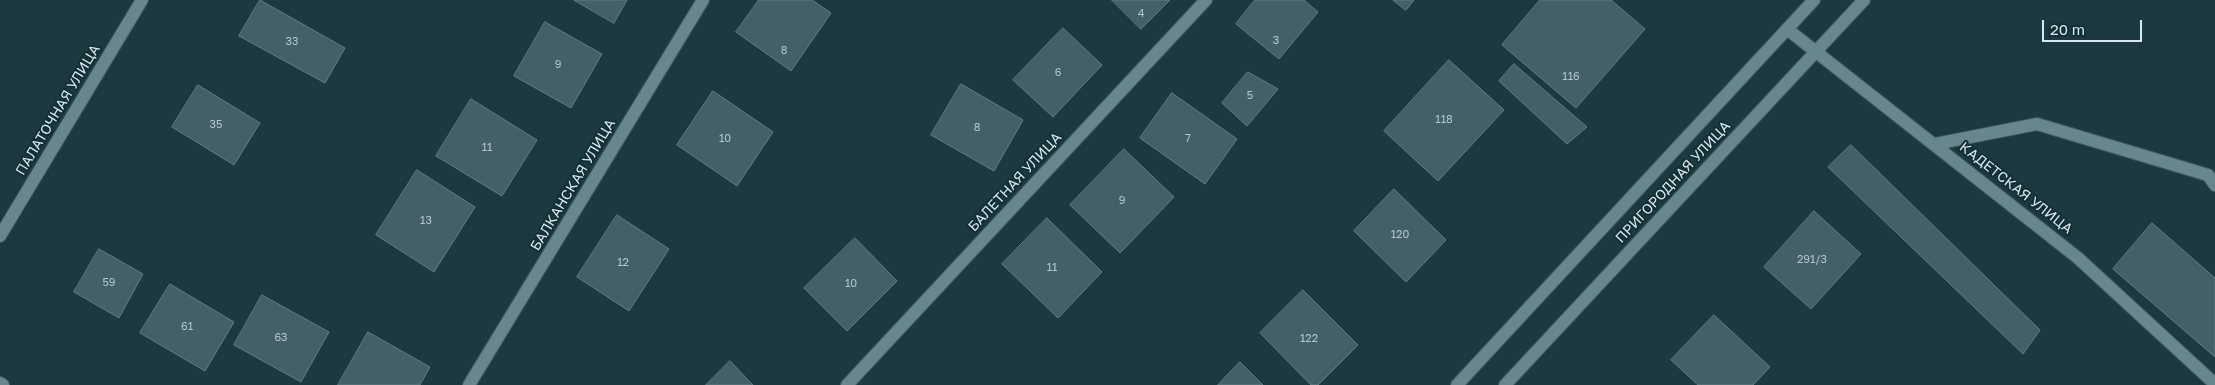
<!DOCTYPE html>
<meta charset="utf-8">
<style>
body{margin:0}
#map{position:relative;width:2215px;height:385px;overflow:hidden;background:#1d3940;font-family:"Golos Text",sans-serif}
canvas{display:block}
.scale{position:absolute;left:2042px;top:20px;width:100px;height:22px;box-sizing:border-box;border:2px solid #d8e8ec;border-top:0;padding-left:6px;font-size:15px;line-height:18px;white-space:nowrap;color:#d8e8ec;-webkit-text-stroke:4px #132f36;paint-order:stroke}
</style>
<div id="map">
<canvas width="2215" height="385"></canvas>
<div class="scale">20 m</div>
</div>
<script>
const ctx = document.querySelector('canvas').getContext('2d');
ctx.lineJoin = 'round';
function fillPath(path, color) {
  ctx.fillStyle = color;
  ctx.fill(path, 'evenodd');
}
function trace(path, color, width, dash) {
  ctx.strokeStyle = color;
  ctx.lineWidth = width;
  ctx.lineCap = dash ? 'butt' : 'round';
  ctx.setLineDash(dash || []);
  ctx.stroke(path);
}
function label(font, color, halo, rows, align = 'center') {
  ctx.font = font + ' "Golos Text",sans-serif';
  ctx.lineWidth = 4;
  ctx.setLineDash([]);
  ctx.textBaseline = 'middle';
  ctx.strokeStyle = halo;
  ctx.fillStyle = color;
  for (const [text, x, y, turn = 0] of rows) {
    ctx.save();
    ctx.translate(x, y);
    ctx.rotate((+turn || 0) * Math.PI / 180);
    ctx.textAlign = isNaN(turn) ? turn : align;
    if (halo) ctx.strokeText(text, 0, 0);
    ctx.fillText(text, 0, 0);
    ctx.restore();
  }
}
const building = new Path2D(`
 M260,0L345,48L325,83L239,36Z
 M574,0H627L614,23Z
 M759,0H812L831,13L791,71L736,32Z
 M1112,0H1170L1141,29Z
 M1255,0H1304L1318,12L1279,59L1236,24Z
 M1393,0H1414L1406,10Z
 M1540,0H1611L1645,29L1576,108L1502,45Z
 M545,22L602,54L571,108L514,76Z
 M1063,28L1102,65L1053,117L1013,80Z
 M1449,60L1504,110L1438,181L1384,131Z
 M1514,64L1587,127L1567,144L1499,81Z
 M1248,72L1278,89L1247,126L1222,103Z
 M961,84L1023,120L994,171L931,135Z
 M198,85L260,123L234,165L172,127Z
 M713,91L773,132L737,186L677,145Z
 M1172,93L1237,139L1205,184L1140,138Z
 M471,99L537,140L502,196L436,156Z
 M1851,145L2040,330L2023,354L1828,167Z
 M1124,149L1174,197L1120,253L1070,205Z
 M417,170L475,207L434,272L376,235Z
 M1394,189L1446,240L1406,282L1354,231Z
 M1814,211L1861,254L1811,309L1764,267Z
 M617,215L669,249L629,311L577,277Z
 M1047,218L1102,272L1058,318L1002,264Z
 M2152,223L2215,278V357L2113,269Z
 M855,238L897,281L847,331L804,288Z
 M99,249L143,274L119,318L74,292Z
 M170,284L234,322L205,371L140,333Z
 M1303,290L1358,345L1318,385H1311L1260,333Z
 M262,295L329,332L301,382L234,345Z
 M1714,315L1770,367L1753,385H1698L1671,360Z
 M368,332L430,367L420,385H338Z
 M730,361L753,385H706Z
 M1240,362L1263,385H1218Z`);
const service = new Path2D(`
 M1787,29L2078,258L2215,384
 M1935,144L2037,124L2208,175L2215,185`);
const minor = new Path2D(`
 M0,236L142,0
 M0,383L3,385
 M469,385L703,0
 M847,385L1206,0`);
const tertiary = new Path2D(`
 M1457,385L1814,0
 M1505,385L1864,0`);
const numberNames = [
 ["4",1141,14],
 ["3",1276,41],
 ["33",292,42],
 ["8",784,51],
 ["9",558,65],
 ["6",1058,73],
 ["116",1571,77],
 ["5",1250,96],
 ["118",1444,120],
 ["35",216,125],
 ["8",977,128],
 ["10",725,139],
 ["7",1188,139],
 ["11",487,148],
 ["9",1122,201],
 ["13",426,221],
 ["120",1400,235],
 ["291/3",1812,260],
 ["12",623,263],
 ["11",1052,268],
 ["59",109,283],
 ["10",851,284],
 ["61",187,327],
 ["63",281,338],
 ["122",1309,339]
];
const streetNames = [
 ["ПАЛАТОЧНАЯ УЛИЦА",58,110,-59],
 ["БАЛЕТНАЯ УЛИЦА",1015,182,-47],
 ["ПРИГОРОДНАЯ УЛИЦА",1673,182,-47],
 ["БАЛКАНСКАЯ УЛИЦА",573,185,-59],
 ["КАДЕТСКАЯ УЛИЦА",2016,188,38]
];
fillPath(building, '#436067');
trace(building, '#607d85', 1);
trace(service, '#3f585e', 14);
trace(minor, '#3f585e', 14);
trace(tertiary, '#3f585e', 14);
trace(service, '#68868d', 12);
trace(minor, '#68868d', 12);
trace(tertiary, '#68868d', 12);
label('11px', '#b3c6cb', null, numberNames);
label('14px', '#d8e8ec', '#132f36', streetNames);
</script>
